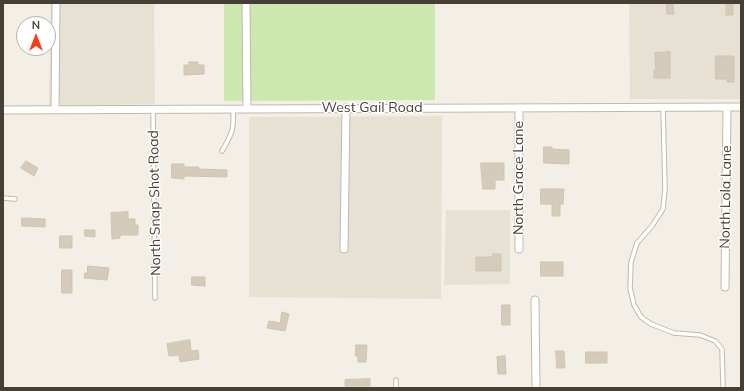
<!DOCTYPE html>
<style>
body{margin:0}
#map{position:relative;width:744px;height:391px;overflow:hidden;background:#f3efe6;font-family:Mulish,sans-serif}
canvas{display:block}
.frame{position:absolute;inset:0;border:4px solid #463f35;pointer-events:none}
.north{position:absolute;left:16px;top:16px;width:40px;height:40px;box-sizing:border-box;background:#fff;border:1px solid #b5b2ae;border-radius:50%;rotate:0deg;font-size:11px;font-weight:700;line-height:16px;text-align:center;color:#463f35}
.north::after{content:'';display:block;margin:auto;width:14px;height:18px;background:#fb3b14;clip-path:polygon(50% 0,100% 100%,50% 72%,0 100%)}
</style>
<div id="map">
<canvas width="744" height="391"></canvas>
<div class="frame"></div>
<div class="north">N</div>
</div>
<script>
const ctx = document.querySelector('canvas').getContext('2d');
ctx.lineJoin = 'round';
function fillPath(path, color) {
  ctx.fillStyle = color;
  ctx.fill(path, 'evenodd');
}
function trace(path, color, width, dash) {
  ctx.strokeStyle = color;
  ctx.lineWidth = width;
  ctx.lineCap = dash ? 'butt' : 'round';
  ctx.setLineDash(dash || []);
  ctx.stroke(path);
}
function label(font, color, halo, rows, align = 'center') {
  ctx.font = font + ' Mulish,sans-serif';
  ctx.lineWidth = 3;
  ctx.setLineDash([]);
  ctx.textBaseline = 'middle';
  ctx.strokeStyle = halo;
  ctx.fillStyle = color;
  for (const [text, x, y, turn = 0] of rows) {
    ctx.save();
    ctx.translate(x, y);
    ctx.rotate((+turn || 0) * Math.PI / 180);
    ctx.textAlign = isNaN(turn) ? turn : align;
    if (halo) ctx.strokeText(text, 0, 0);
    ctx.fillText(text, 0, 0);
    ctx.restore();
  }
}
const residential = new Path2D(`
 M51,3H154L155,104L49,106Z
 M629,3H741V99H630Z
 M442,116L441,299L249,297V117Z
 M446,210H510V284L444,285Z`);
const green = new Path2D(`
 M224,3H435V100L224,101Z`);
const building = new Path2D(`
 M667,3H673L674,14H667Z
 M727,3H733V15H726Z
 M670,52V78H654V70H656L655,53Z
 M716,56H734V82H727V79H716Z
 M189,62H198V65H204V74L184,75V65H189Z
 M544,147H552V149L569,150V164L544,163Z
 M26,161L38,168L34,176L21,168Z
 M481,163H504V180H495V189H483Z
 M172,164H184V167H199L198,169L227,170V177L184,176V179L172,178Z
 M541,189H564L563,204H560V216H552V204H541Z
 M128,212V219H135V225H138V235H120V238L112,239L111,213Z
 M22,218L45,219V227L22,226Z
 M85,230H95V237L85,236Z
 M60,236H72V248H60Z
 M493,254H501V271H476V257H493Z
 M541,262H563V276H541Z
 M88,266L109,268L107,280L84,278L85,273H87Z
 M62,270H72V293H62Z
 M192,277H205V286L192,285Z
 M502,305H510V325H502Z
 M282,312L289,314L285,331L267,328L269,321L280,323Z
 M190,340L191,351L198,350L199,359L180,362L179,355L169,356L167,344Z
 M356,345H367L366,362H358V356H356Z
 M556,351H564L565,368H557Z
 M586,352H607V363H586Z
 M505,356L506,374H498L497,357Z
 M370,379V386H345V380Z`);
const lane = new Path2D(`
 M663,107L665,188L663,209L652,226L637,243L631,262L630,288L634,305L641,317L651,324L674,333L700,335L715,341L722,349L723,388
 M153,109L155,298
 M222,151C233,132 234,130 233,109
 M3,198L15,199
 M396,388V380`);
const street = new Path2D(`
 M246,3L247,109
 M519,108V249
 M3,110L741,107
 M55,110L56,3
 M344,249L346,108
 M725,287L727,107
 M535,300L536,388`);
const streetNames = [
 ["West Gail Road",372,108],
 ["North Grace Lane",519,178,-90],
 ["North Lola Lane",726,197,-89],
 ["North Snap Shot Road",155,203,-91]
];
fillPath(residential, '#e7e1d4');
fillPath(green, '#cde8ae');
fillPath(building, '#d5cbbb');
trace(building, '#cfc3ae', 1);
trace(lane, '#c1baab', 5.5);
trace(street, '#c1baab', 9);
trace(lane, '#fff', 3.5);
trace(street, '#fff', 7);
label('14px', '#463f35', '#fff', streetNames);
</script>
